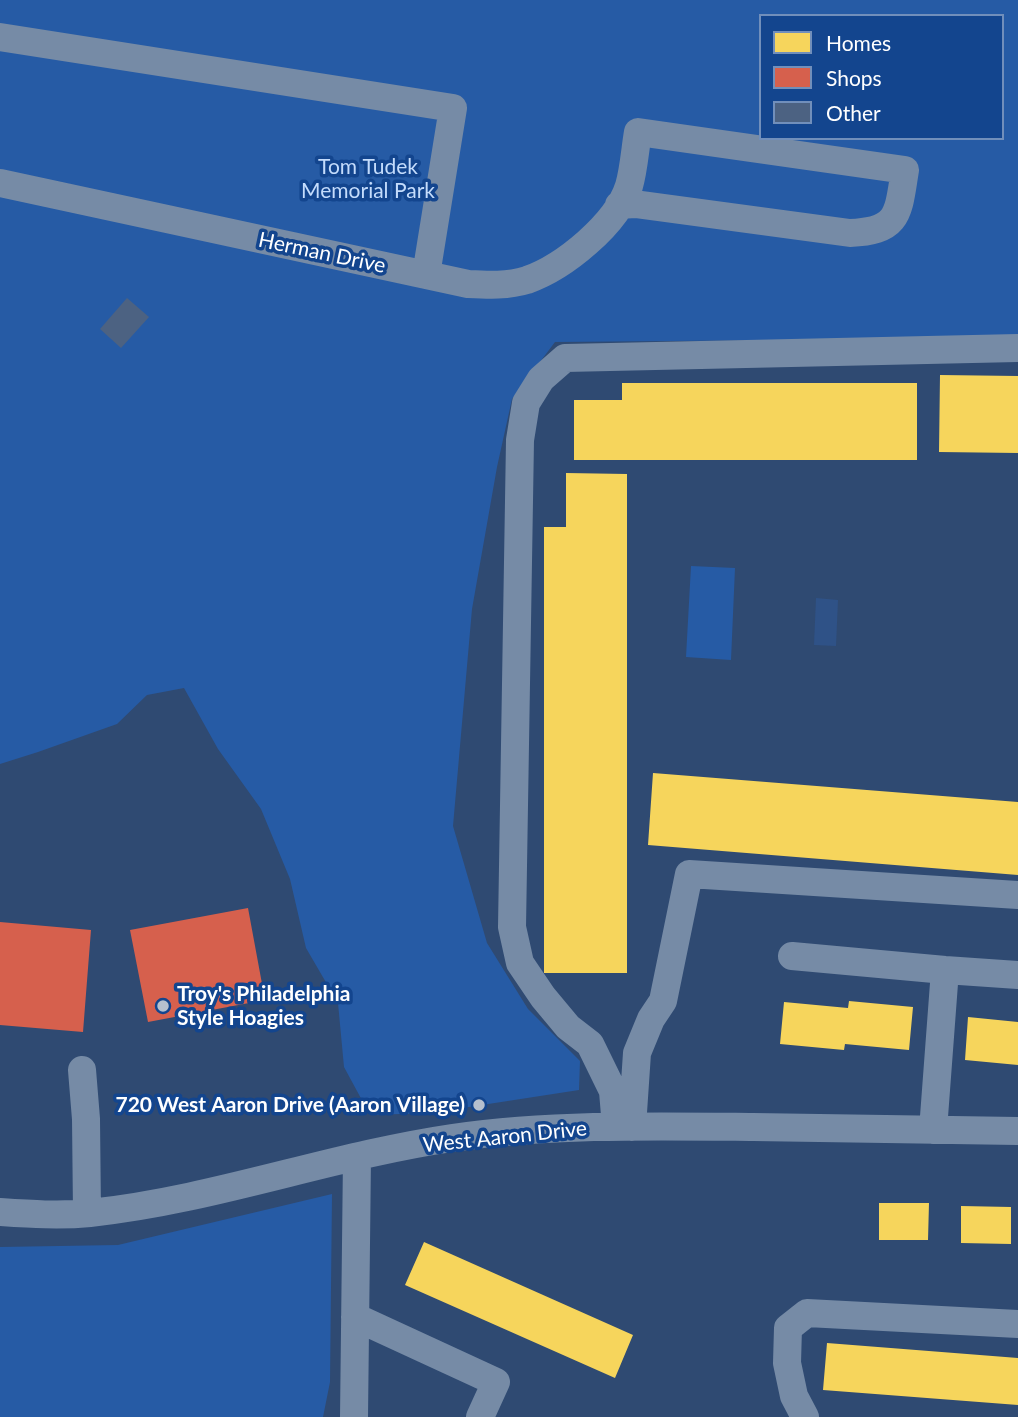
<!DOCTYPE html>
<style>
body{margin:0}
#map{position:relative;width:1018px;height:1417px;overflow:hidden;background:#2f4a72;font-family:Lato,sans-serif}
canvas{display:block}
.legend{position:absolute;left:759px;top:14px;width:245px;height:126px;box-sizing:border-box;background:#13458e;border:2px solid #718fbb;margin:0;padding:9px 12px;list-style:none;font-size:21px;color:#fff}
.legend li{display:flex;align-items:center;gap:14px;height:35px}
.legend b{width:35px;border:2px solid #718fbb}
</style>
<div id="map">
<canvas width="1018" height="1417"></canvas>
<ul class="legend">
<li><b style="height:19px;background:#f6d55c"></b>Homes</li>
<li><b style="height:19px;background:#d6604d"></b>Shops</li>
<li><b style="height:19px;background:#4c6282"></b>Other</li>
</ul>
</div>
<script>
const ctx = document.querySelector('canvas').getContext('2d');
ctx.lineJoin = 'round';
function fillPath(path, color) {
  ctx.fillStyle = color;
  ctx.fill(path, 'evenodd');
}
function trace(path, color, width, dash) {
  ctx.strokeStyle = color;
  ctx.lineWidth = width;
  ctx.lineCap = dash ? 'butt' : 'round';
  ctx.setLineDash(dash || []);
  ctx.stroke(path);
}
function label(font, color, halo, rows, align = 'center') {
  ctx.font = font + ' Lato,sans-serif';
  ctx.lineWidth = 7;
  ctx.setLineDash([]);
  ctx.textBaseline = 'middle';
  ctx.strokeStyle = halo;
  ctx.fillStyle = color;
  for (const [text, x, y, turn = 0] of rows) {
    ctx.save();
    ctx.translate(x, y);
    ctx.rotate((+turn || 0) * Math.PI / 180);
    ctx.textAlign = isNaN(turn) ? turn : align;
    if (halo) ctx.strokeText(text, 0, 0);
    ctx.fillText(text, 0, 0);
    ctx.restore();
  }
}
const green = new Path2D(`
 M0,0H1018V338L555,342L512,399L497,467L472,609L453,826L487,943L528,1009L580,1061L579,1090L430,1113L370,1115L344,1067L338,1003L306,948L290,879L261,809L218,749L184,688L147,695L117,724L38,752L0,764ZM761,16H1002V138H761Z
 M691,566L735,568L731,660L686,657Z
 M332,1194L330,1382L323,1417H0V1247L118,1245Z`);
const water = new Path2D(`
 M816,598L838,600L836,646L814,645Z`);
const homes = new Path2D(`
 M940,375L1018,376V453L939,452Z
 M622,383H917V460H574V400H622Z
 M566,473L627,474V973H544V527H566Z
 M653,773L1018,802V875L648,845Z
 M849,1001L913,1007L909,1050L845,1044L844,1050L780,1044L784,1002L848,1008Z
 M968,1017L1018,1022V1065L965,1060Z
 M879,1203H929L928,1240H879Z
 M961,1206L1011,1207V1244L961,1243Z
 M424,1242L633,1335L615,1378L405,1285Z
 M827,1343L1018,1358V1405L823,1390Z`);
const shops = new Path2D(`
 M248,908L265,1000L148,1022L130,930Z
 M0,922L91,930L83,1032L0,1025Z`);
const building = new Path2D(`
 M127,298L149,317L121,348L100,329Z`);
const minor = new Path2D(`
 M0,37L453,108L426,275
 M0,183L468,284C488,285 508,286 527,280C564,267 617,224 629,186C634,169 635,149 638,132L905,170C898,213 900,231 850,233L635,204L619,205
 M792,956L945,970L1018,975
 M82,1070L86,1119L87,1213
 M616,1127L613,1091L590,1044L568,1027L543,997L520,963L512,927L520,440L526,403L541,379L565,358L1018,348
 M632,1127L637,1053L651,1019L663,1001L689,874L1018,895
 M933,1130L945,970
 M0,1212C30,1214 60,1216 90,1213C213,1200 330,1156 452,1138C552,1124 653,1126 753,1127C842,1129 930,1130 1018,1131
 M355,1317L496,1382L480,1417
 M354,1417L357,1157
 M805,1417L794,1396L787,1363L788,1328L807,1313L1018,1324`);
const markers = [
 [163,1006,7,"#b6c0ce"],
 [479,1105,7,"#b6c0ce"]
];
const parkNames = [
 ["Tom Tudek",368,167],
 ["Memorial Park",368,191]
];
const streetNames = [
 ["Herman Drive",322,253,12],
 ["West Aaron Drive",505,1137,-6]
];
const poiNames = [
 ["Troy's Philadelphia",177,994],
 ["Style Hoagies",177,1018],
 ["720 West Aaron Drive (Aaron Village)",465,1105,"right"]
];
fillPath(green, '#265ba5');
fillPath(water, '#2f5287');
fillPath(homes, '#f6d55c');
fillPath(shops, '#d6604d');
fillPath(building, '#4c6282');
trace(minor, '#768ba6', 28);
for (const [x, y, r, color] of markers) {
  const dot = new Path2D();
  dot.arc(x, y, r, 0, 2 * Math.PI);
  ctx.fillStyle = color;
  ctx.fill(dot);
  trace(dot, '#13458e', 2.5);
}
label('21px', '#c4dcfc', '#13458e', parkNames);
label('21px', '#fff', '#13458e', streetNames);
label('bold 21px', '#fff', '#13458e', poiNames, 'left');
</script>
